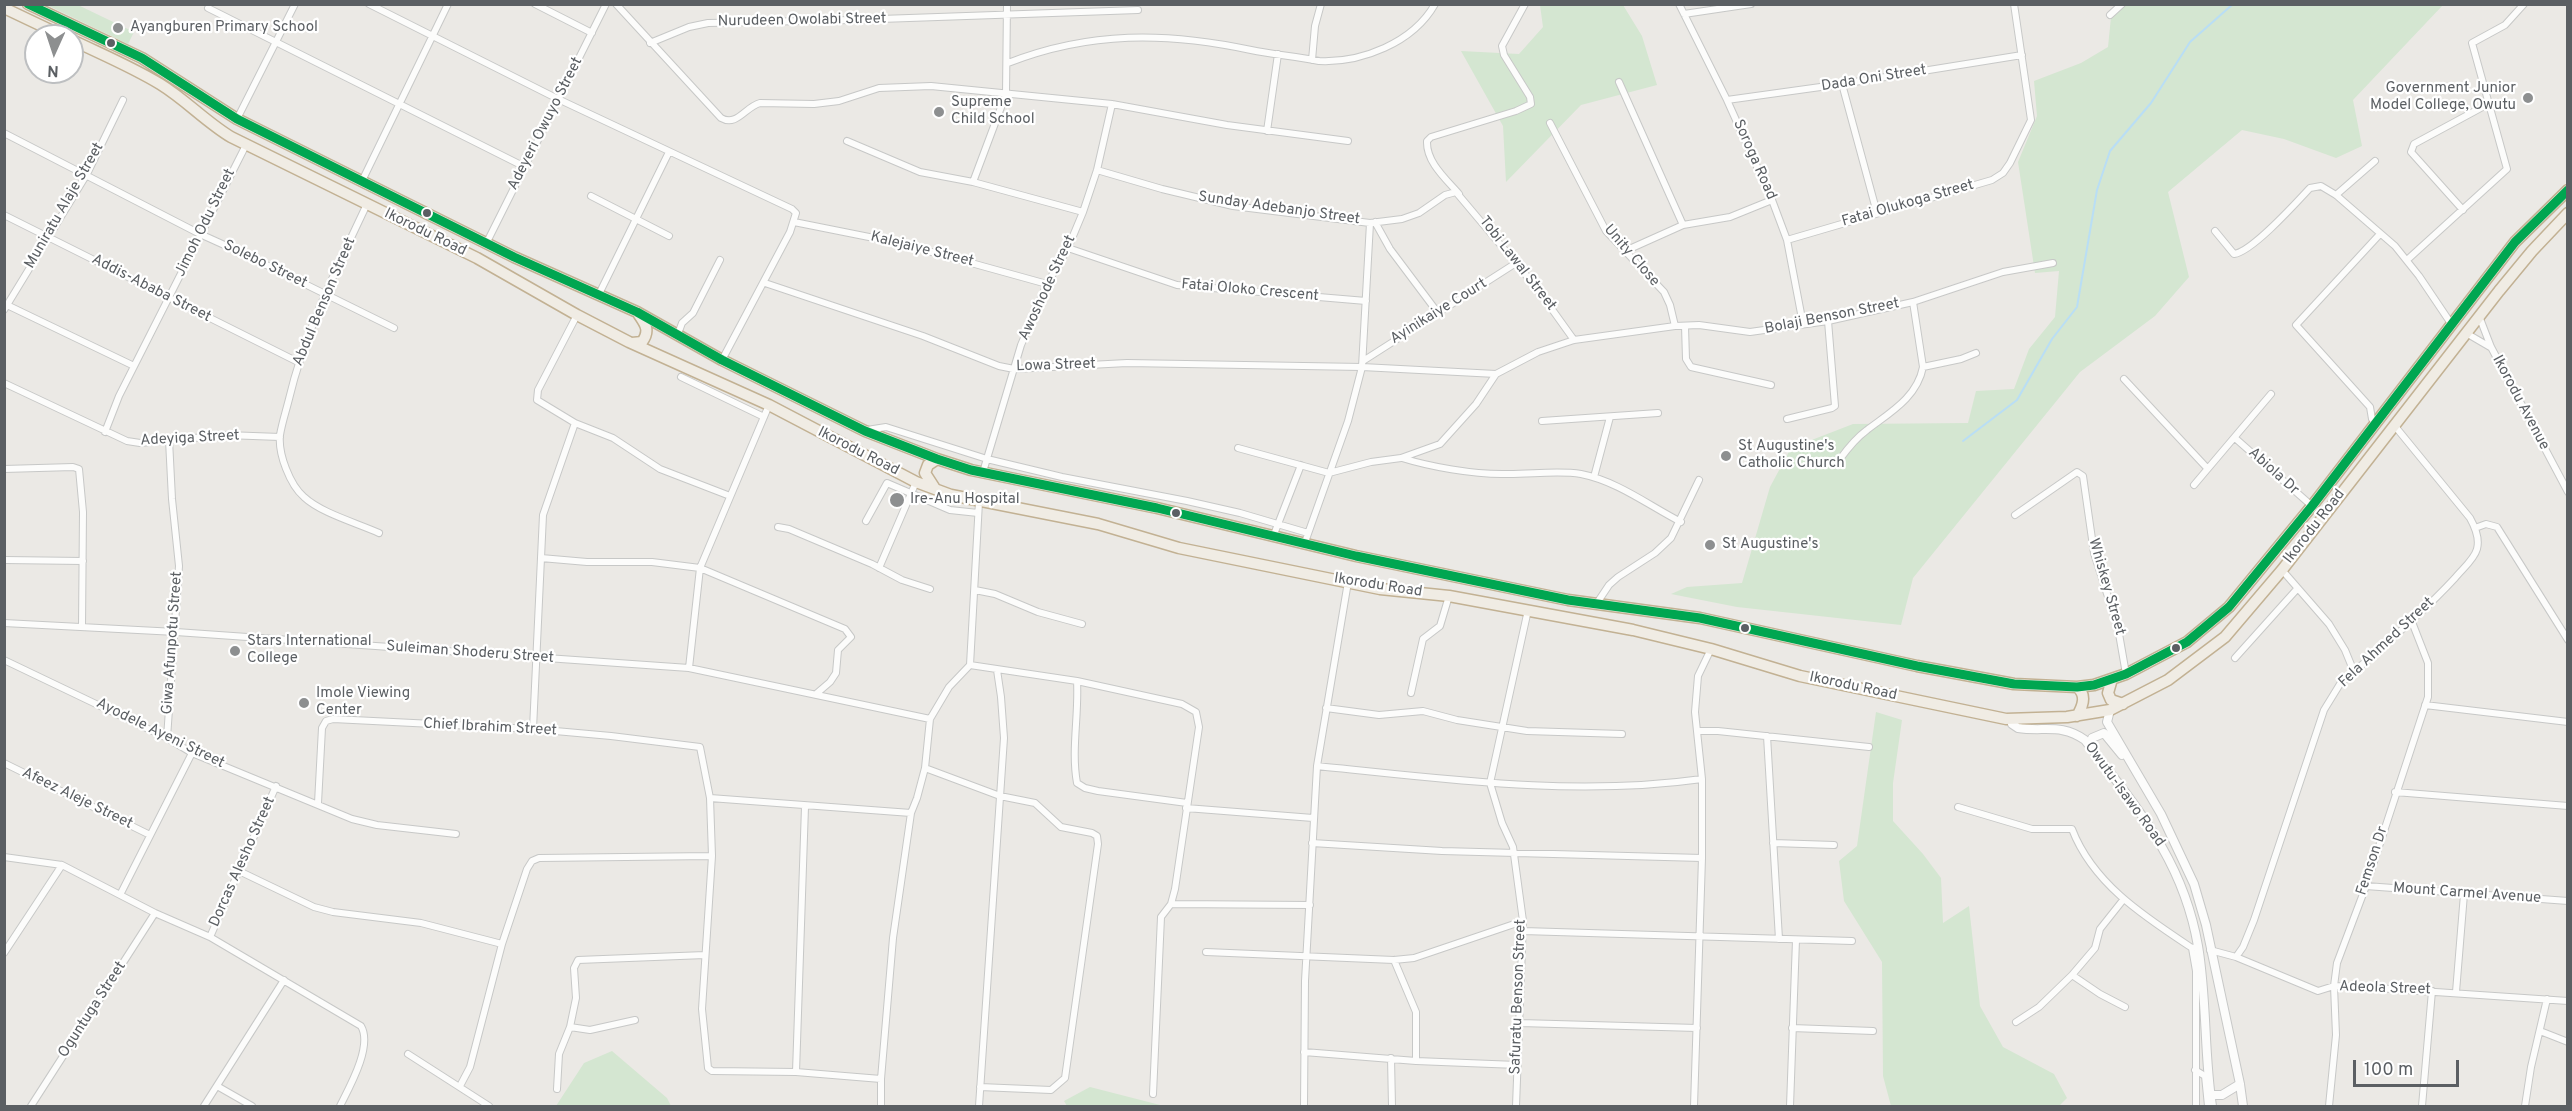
<!DOCTYPE html>
<style>
body{margin:0}
#map{position:relative;width:2572px;height:1111px;overflow:hidden;background:#ebe9e5;font-family:Overpass,sans-serif}
canvas{display:block}
.frame{position:absolute;inset:0;border:6px solid #5b5f63;pointer-events:none}
.north{position:absolute;left:24px;top:24px;width:60px;height:60px;box-sizing:border-box;background:#fff;border:2px solid #bdbfc1;border-radius:50%;rotate:183deg;font-size:16px;font-weight:700;line-height:24px;text-align:center;color:#5b5f63}
.north::after{content:'';display:block;margin:auto;width:21px;height:27px;background:#8d8f90;clip-path:polygon(50% 0,100% 100%,50% 72%,0 100%)}
.scale{position:absolute;left:2353px;top:1060px;width:106px;height:27px;box-sizing:border-box;border:3px solid #5b5f63;border-top:0;padding-left:8px;font-size:18px;line-height:21px;white-space:nowrap;color:#5b5f63;-webkit-text-stroke:4px #fff;paint-order:stroke}
</style>
<div id="map">
<canvas width="2572" height="1111"></canvas>
<div class="frame"></div>
<div class="north">N</div>
<div class="scale">100 m</div>
</div>
<script>
const ctx = document.querySelector('canvas').getContext('2d');
ctx.lineJoin = 'round';
function fillPath(path, color) {
  ctx.fillStyle = color;
  ctx.fill(path, 'evenodd');
}
function trace(path, color, width, dash) {
  ctx.strokeStyle = color;
  ctx.lineWidth = width;
  ctx.lineCap = dash ? 'butt' : 'round';
  ctx.setLineDash(dash || []);
  ctx.stroke(path);
}
function label(font, color, halo, rows, align = 'center') {
  ctx.font = font + ' Overpass,sans-serif';
  ctx.lineWidth = 4.5;
  ctx.setLineDash([]);
  ctx.textBaseline = 'middle';
  ctx.strokeStyle = halo;
  ctx.fillStyle = color;
  for (const [text, x, y, turn = 0] of rows) {
    ctx.save();
    ctx.translate(x, y);
    ctx.rotate((+turn || 0) * Math.PI / 180);
    ctx.textAlign = isNaN(turn) ? turn : align;
    if (halo) ctx.strokeText(text, 0, 0);
    ctx.fillText(text, 0, 0);
    ctx.restore();
  }
}
const green = new Path2D(`
 M47,5H78L134,32L128,44Z
 M1540,5H1623L1642,36L1657,85L1581,105L1506,182L1503,126L1461,51L1519,54L1543,27Z
 M2121,5H2443L2353,100L2362,146L2336,158L2284,139L2242,130L2168,192L2189,277L2155,316L2080,372L1913,578L1901,625L1737,607L1671,594L1687,587L1742,583L1770,487L1791,448L1853,424L1968,423L1976,391L2014,389L2029,349L2055,317L2059,271L2035,273L2018,162L2037,116L2034,81L2081,63L2108,47L2111,17Z
 M1876,712L1902,720L1893,783V821L1923,854L1941,878L1943,923L1969,906L1980,1006L2003,1047L2054,1074L2067,1098L2059,1106H1891L1883,1076L1882,962L1844,901L1839,861L1857,846Z
 M612,1051L667,1098L671,1106H556L584,1063Z
 M1090,1087L1164,1106H1067L1064,1101Z`);
const stream = new Path2D(`
 M1963,441L2017,400L2052,339L2077,307L2097,190L2110,151L2151,103L2190,42L2233,4`);
const minor = new Path2D(`
 M369,4L558,99L792,209L796,213L790,232L722,360
 M535,4L592,33
 M616,4L721,118C737,127 745,107 760,103L814,104L839,101L879,88L931,86L1112,104L1227,125L1348,141
 M1679,4L1727,100L1772,200L1787,240L1803,324
 M208,8L523,166
 M1684,14L1751,4
 M2110,15L2122,4
 M650,43L689,27L708,23L852,20L1138,10
 M1312,60L1315,26L1321,4
 M1008,63C1090,31 1166,32 1251,50C1274,55 1297,56 1319,61C1361,63 1413,43 1435,4
 M1619,82L1683,225
 M1842,84L1877,213
 M1727,100L1842,84L2022,55
 M237,119L295,4
 M1550,123L1606,231L1664,292L1670,305L1675,326
 M1267,131L1278,54
 M4,133L200,234L242,253L394,328
 M847,141L920,172L973,182L1083,212
 M1097,170L1162,189L1233,206L1370,223L1402,219L1419,213L1445,195L1456,192L1536,287L1574,340
 M362,181L448,4
 M973,182L1006,94L1007,4
 M1459,194C1446,179 1426,162 1427,141L1431,137L1516,111L1531,104L1530,97L1504,55L1502,46L1525,4
 M2336,195L2375,161
 M591,196L669,236
 M367,204C337,268 305,331 289,399C286,411 282,423 280,435C278,454 290,485 304,497C321,513 357,523 379,533
 M2463,210L2411,152L2414,144L2488,104
 M4,215L298,362
 M794,222L899,243L1047,284
 M1375,222L1390,249L1438,313
 M2215,231L2234,254C2252,252 2296,203 2310,188L2321,186L2336,195L2395,246L2419,276L2452,325
 M1787,240L1992,180L2003,173L2010,163L2031,120L2014,4
 M486,244L606,4
 M1068,248L1177,285L1366,301
 M1625,251L1683,225L1730,217L1772,200
 M2407,260L2507,169L2472,43L2505,25L2524,4
 M765,283L923,336L999,366L1014,369L1127,363L1362,367L1496,374
 M599,294L669,152
 M1913,302L1923,367
 M7,305L134,366
 M4,310L87,174L123,100
 M577,315L538,390L537,400L575,423L613,438L660,469L730,496
 M2479,316L2491,347L2568,492
 M1685,326L1686,359L1691,367L1771,385
 M2466,333L2490,347
 M678,334L682,323L693,313L720,260
 M1363,361L1516,263
 M681,377L764,417
 M2124,379L2207,468
 M4,383L127,441L140,443L226,435L280,437
 M1787,419L1832,408L1835,406L1828,321
 M1542,421L1658,413
 M2376,424L2372,419L2370,407L2296,325L2380,234
 M867,430L886,427L987,459L1062,477L1187,501L1240,513L1308,533
 M105,432L119,396L246,145
 M2235,438L2312,506
 M1238,448L1329,473L1371,462L1401,458L1440,444L1476,404L1496,374L1538,352L1574,340L1675,326L1699,325L1750,332L1828,321L1913,302L2003,272L2053,263
 M1402,458C1431,467 1472,474 1502,474C1528,475 1555,470 1581,474C1617,481 1648,505 1681,522
 M1840,459C1848,448 1856,438 1867,430C1889,413 1917,398 1923,367L1961,359L1976,353
 M4,469L73,467L79,469L83,512L82,627
 M983,472L1021,345L1047,284L1068,248L1083,212L1097,170L1112,104
 M1594,477L1610,417
 M2194,485L2271,394
 M2015,515L2077,472L2083,476L2094,553L2118,628L2126,674
 M866,521L887,483L950,510L978,513
 M778,527L789,529L872,564L902,580L930,589
 M2475,528L2486,524L2497,527L2568,640
 M1273,537L1301,465
 M1304,545L1348,421L1362,367L1370,223
 M541,558L587,562H652L700,568L845,629L851,637L838,650L836,673L830,682L816,694
 M4,560L83,561
 M879,568L916,482
 M2282,570L2329,624L2345,650L2354,672
 M975,590L995,594L1038,612L1082,624
 M1597,603L1609,585L1618,577L1655,553L1671,538L1699,480
 M4,623L176,632L689,668L930,719
 M2235,658L2297,589
 M4,660L167,738L192,753L352,819L377,825L456,834
 M970,665L1077,681L1182,704L1196,712L1199,727L1175,889L1171,904L1161,917L1153,1094
 M689,668L700,568L769,405
 M1077,681C1079,715 1071,750 1077,783L1085,788L1098,791L1187,803
 M1411,693L1423,639L1440,626L1449,596
 M2425,705L2568,722
 M1326,708L1379,715L1423,711L1457,720L1527,731L1622,734
 M533,729L543,515L575,423
 M1697,731H1718L1869,747
 M1767,736L1779,939
 M167,738L179,566L172,499L169,440
 M4,763L150,835
 M1317,766C1445,779 1574,797 1702,779
 M925,768L1000,796L1035,803L1061,827L1092,833L1097,836L1098,844L1065,1078L1051,1090L980,1087
 M2395,792L2568,806
 M710,798L911,813
 M318,803L322,728L326,721L333,719L533,729L611,736L700,747L710,798L712,856L702,1009L708,1068L712,1071L796,1072L881,1079
 M1958,807L2032,829H2072C2093,884 2145,917 2192,948L2198,947
 M1186,808L1313,818
 M1312,843L1442,851L1702,858
 M1773,843L1834,845
 M4,857L62,865L155,913L210,937L361,1026C373,1046 349,1088 340,1106
 M239,871L314,907L333,912L421,923L502,944
 M2366,886L2568,901
 M121,893L192,753
 M1171,904L1310,905
 M1523,931L1852,941
 M210,937L276,786
 M2192,948L2196,971V1106
 M2210,950L2236,957L2318,991L2334,986L2362,987L2568,1001
 M1206,952L1394,960L1414,958L1523,921
 M4,953L62,865
 M2236,957L2243,947L2254,920L2324,710L2340,684C2379,649 2419,617 2455,578C2462,569 2474,560 2477,549C2480,538 2475,527 2470,518L2394,425
 M1394,960L1416,1012V1061
 M2072,975L2100,994L2125,1007
 M2456,992L2464,894
 M2016,1022L2039,1007L2072,975L2095,948L2100,929L2123,900
 M1520,1023L1697,1028
 M570,1027L590,1030L635,1020
 M1792,1028L1873,1031
 M2540,1031L2568,1042
 M1304,1052L1416,1061L1517,1065
 M408,1054L489,1106
 M1391,1058L1392,1106
 M2195,1070L2205,1076L2208,1106
 M796,1072L805,807
 M217,1086L252,1106
 M460,1086L470,1067L502,944L527,869L532,861L539,858L712,856
 M557,1089L559,1054L570,1027L576,998L574,968L578,960L705,955
 M31,1106L155,913
 M204,1106L284,980
 M881,1106V1079L893,938L911,813L917,798L925,768L930,719L949,687L970,665L979,502
 M979,1106L1004,738L1001,697L997,670
 M1304,1106L1305,981L1317,766L1348,582
 M1516,1106L1523,921L1513,847L1502,823L1490,783L1528,610
 M1694,1106L1702,858V779L1695,712L1698,676L1711,649
 M1790,1106L1796,940
 M2329,1106L2336,1035L2334,986L2337,963L2366,886L2428,697V663L2412,622
 M2422,1106L2432,991
 M2525,1106L2531,1067L2547,999`);
const tertiary = new Path2D(`
 M2110,710L2107,722L2161,814L2194,884L2206,925L2240,1084L2243,1106
 M2011,718L2012,724L2018,728C2044,732 2061,723 2085,740C2136,807 2183,859 2198,946C2207,999 2204,1054 2212,1106
 M2090,747L2092,738L2104,733L2122,755
 M2210,1095H2222L2240,1084`);
const trunk = new Path2D(`
 M28,4L142,58L237,119L514,257L637,312L722,360L865,431L937,459L971,470L1157,508L1356,556L1568,600L1700,618L1917,666L2014,684L2077,687L2094,685L2126,674L2187,642L2229,607L2312,506L2515,242L2568,190
 M4,8L63,36
 M72,40C101,54 132,67 160,84C186,100 206,122 231,137L477,258L577,315L629,342L769,405L916,482L951,495L1098,524L1179,548L1380,589L1449,596L1633,630L1711,649L1800,676L2006,719L2067,717L2110,710L2168,680L2225,637L2282,570L2499,291L2532,251L2568,213
 M632,343L642,342C650,331 646,325 639,315
 M934,487L925,473L928,465L937,459
 M2112,679L2108,693L2111,700L2123,704
 M2077,687C2087,695 2083,706 2077,716`);
const bus1 = new Path2D(`
 M28,4L142,58L237,119L514,257L637,312L722,360L865,431L937,459L971,470L1157,508L1356,556L1568,600L1700,618L1917,666L2014,684L2077,687L2094,685L2126,674L2187,642L2229,607L2312,506L2515,242L2568,190`);
const markers = [
 [118,28,6,"#8d8f90"],
 [111,43,5,"#5b5f63"],
 [2528,98,6,"#8d8f90"],
 [939,112,6,"#8d8f90"],
 [427,213,5,"#5b5f63"],
 [1726,456,6,"#8d8f90"],
 [897,500,8,"#8d8f90"],
 [1176,513,5,"#5b5f63"],
 [1710,545,6,"#8d8f90"],
 [1745,628,5,"#5b5f63"],
 [2176,648,5,"#5b5f63"],
 [235,651,6,"#8d8f90"],
 [304,703,6,"#8d8f90"]
];
const streetNames = [
 ["Nurudeen Owolabi Street",802,21,-1],
 ["Dada Oni Street",1874,79,-9],
 ["Adeyeri Owuyo Street",546,124,-63],
 ["Soroga Road",1754,160,66],
 ["Fatai Olukoga Street",1908,204,-16],
 ["Muniratu Alaje Street",65,206,-60],
 ["Sunday Adebanjo Street",1279,209,8],
 ["Jimoh Odu Street",206,223,-64],
 ["Ikorodu Road",425,233,26],
 ["Kalejaiye Street",922,250,14],
 ["Unity Close",1631,256,49],
 ["Tobi Lawal Street",1517,264,52],
 ["Solebo Street",265,265,26],
 ["Awoshode Street",1048,288,-65],
 ["Addis-Ababa Street",151,289,27],
 ["Fatai Oloko Crescent",1250,291,5],
 ["Abdul Benson Street",325,302,-67],
 ["Ayinikaiye Court",1439,312,-32],
 ["Bolaji Benson Street",1832,317,-11],
 ["Lowa Street",1056,366,-2],
 ["Ikorodu Avenue",2520,403,62],
 ["Adeyiga Street",190,439,-3],
 ["Ikorodu Road",858,452,27],
 ["Abiola Dr",2273,472,42],
 ["Ikorodu Road",2315,527,-52],
 ["Ikorodu Road",1378,586,9],
 ["Whiskey Street",2106,587,74],
 ["Giwa Afunpotu Street",173,643,-86],
 ["Fela Ahmed Street",2387,643,-43],
 ["Suleiman Shoderu Street",470,653,4],
 ["Ikorodu Road",1853,687,12],
 ["Chief Ibrahim Street",490,728,3],
 ["Ayodele Ayeni Street",160,734,26],
 ["Owutu-Isawo Road",2124,795,54],
 ["Afeez Aleje Street",77,799,26],
 ["Femson Dr",2373,861,-72],
 ["Dorcas Alesho Street",243,862,-66],
 ["Mount Carmel Avenue",2467,894,4],
 ["Adeola Street",2385,989,2],
 ["Safuratu Benson Street",1519,997,-88],
 ["Oguntuga Street",93,1010,-57]
];
const poiNames = [
 ["Ayangburen Primary School",130,28],
 ["Government Junior",2516,89,"right"],
 ["Model College, Owutu",2516,106,"right"],
 ["Supreme",951,103],
 ["Child School",951,120],
 ["St Augustine's",1738,447],
 ["Catholic Church",1738,464],
 ["Ire-Anu Hospital",910,500],
 ["St Augustine's",1722,545],
 ["Stars International",247,642],
 ["College",247,659],
 ["Imole Viewing",316,694],
 ["Center",316,711]
];
fillPath(green, '#d4e6d1');
trace(stream, '#b9def5', 2);
trace(minor, '#c7c8c7', 8);
trace(tertiary, '#c7c8c7', 10);
trace(trunk, '#c2b193', 13);
trace(minor, '#fcfcfb', 6);
trace(tertiary, '#fcfcfb', 8);
trace(trunk, '#f0ece4', 10);
trace(bus1, '#00a651', 9);
for (const [x, y, r, color] of markers) {
  const dot = new Path2D();
  dot.arc(x, y, r, 0, 2 * Math.PI);
  ctx.fillStyle = color;
  ctx.fill(dot);
  trace(dot, '#fff', 2);
}
label('15px', '#5b5f63', '#fff', streetNames);
label('15px', '#5b5f63', '#fff', poiNames, 'left');
</script>
